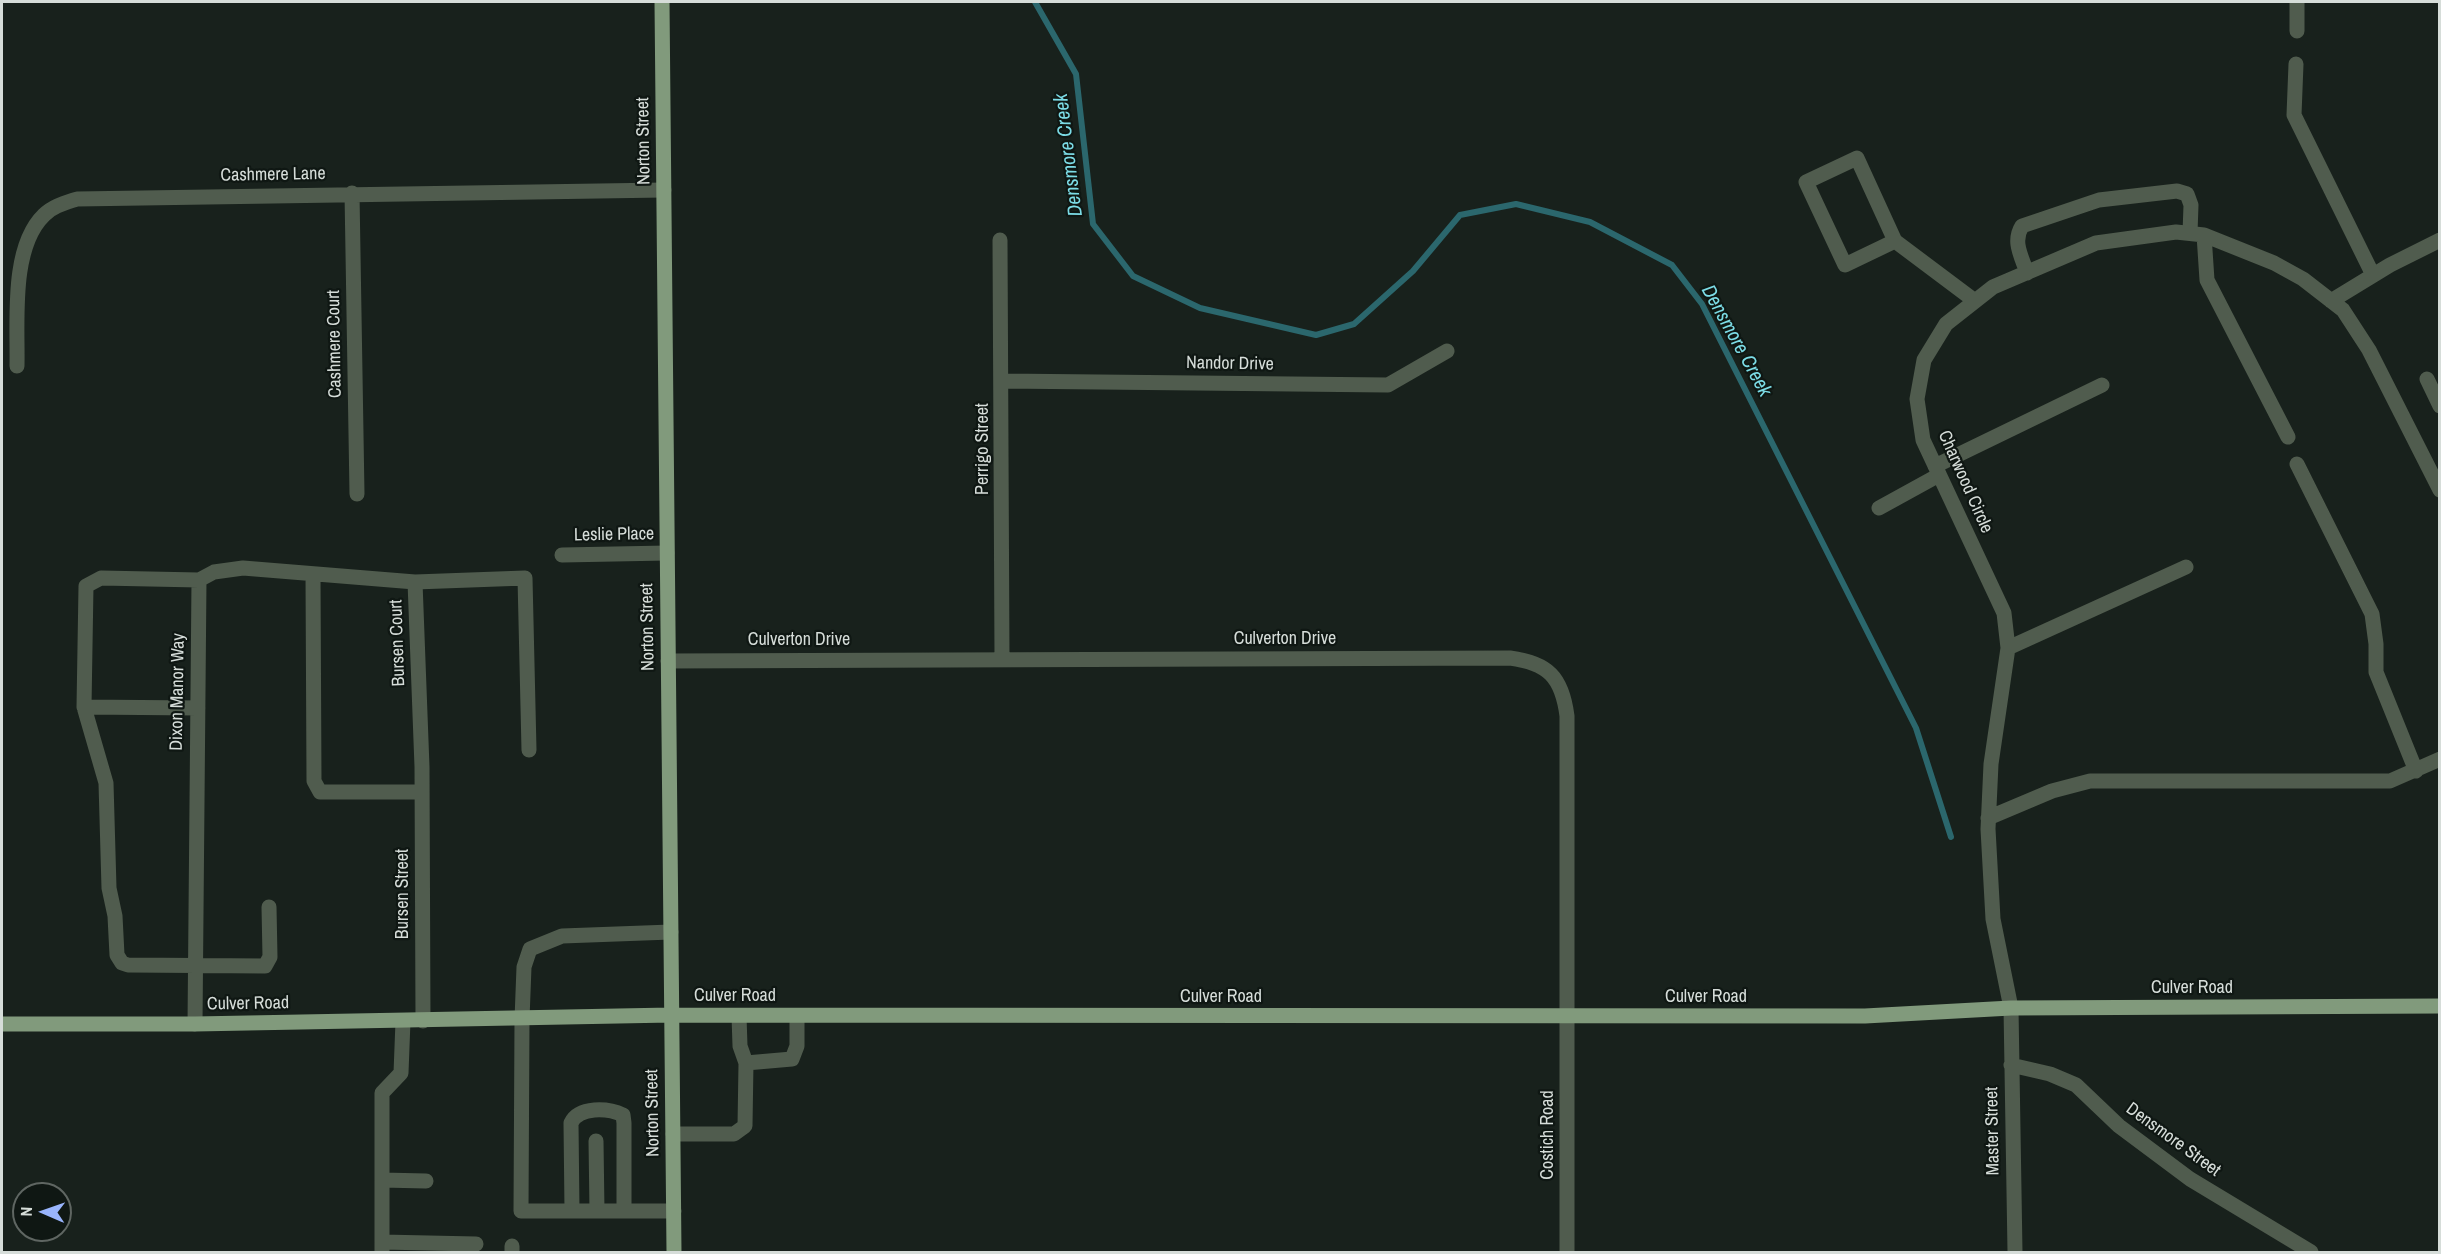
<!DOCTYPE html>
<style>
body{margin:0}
#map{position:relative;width:2441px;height:1254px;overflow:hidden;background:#18211c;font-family:"Archivo Narrow",sans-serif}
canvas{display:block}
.frame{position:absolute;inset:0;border:3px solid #d6ddd9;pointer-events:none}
.north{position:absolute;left:12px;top:1182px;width:60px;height:60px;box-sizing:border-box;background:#0f1713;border:2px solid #5f6662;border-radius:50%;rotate:272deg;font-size:16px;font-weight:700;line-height:24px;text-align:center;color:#d6ddd9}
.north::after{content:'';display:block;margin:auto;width:21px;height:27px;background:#99b5fd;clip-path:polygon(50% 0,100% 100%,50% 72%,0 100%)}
</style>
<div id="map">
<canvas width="2441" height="1254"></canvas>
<div class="frame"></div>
<div class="north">N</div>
</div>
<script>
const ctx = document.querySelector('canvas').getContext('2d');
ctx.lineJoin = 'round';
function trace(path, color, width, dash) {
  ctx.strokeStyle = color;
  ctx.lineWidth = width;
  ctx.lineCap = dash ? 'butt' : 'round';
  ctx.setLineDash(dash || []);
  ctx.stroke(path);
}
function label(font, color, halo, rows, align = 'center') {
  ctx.font = font + ' "Archivo Narrow",sans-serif';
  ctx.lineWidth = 4.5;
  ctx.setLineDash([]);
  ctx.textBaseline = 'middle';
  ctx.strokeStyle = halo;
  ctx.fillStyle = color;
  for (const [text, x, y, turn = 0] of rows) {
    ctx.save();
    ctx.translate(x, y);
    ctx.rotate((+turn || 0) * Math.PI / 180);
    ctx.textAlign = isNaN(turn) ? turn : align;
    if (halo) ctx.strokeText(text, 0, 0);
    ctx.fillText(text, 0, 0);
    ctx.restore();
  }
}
const stream = new Path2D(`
 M1035,2L1076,74L1093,224L1133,276L1200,308L1316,335L1354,324L1413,271L1460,215L1516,204L1590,222L1672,265L1702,304L1916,728L1951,837`);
const minor = new Path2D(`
 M2297,31V2
 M2296,64L2294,115L2373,275
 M352,193L357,494
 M2204,235L2207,280L2288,437
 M1000,240L1002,658
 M1895,241L1845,265L1806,182L1857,158L1895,241L1975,301
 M2027,273C2022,257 2012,242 2022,226L2099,200L2177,191L2187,194L2191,205L2190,233
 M2331,301L2390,265L2440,240
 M17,366C18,323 10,248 44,215C53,206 65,203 77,199L664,190
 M2427,379L2440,406
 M1003,381L1388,385L1447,351
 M2297,464L2372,614L2376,644V672L2416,771
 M1935,466L2102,385
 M1879,508L1939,475
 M562,555L667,553
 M313,575L314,781L320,792H422
 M199,580L101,578L86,586L84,707L106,783L109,888L115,916L117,955L122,963L128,965L265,966L270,957L269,907
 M2008,648L2186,567
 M668,661L1510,658C1548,663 1562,677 1567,716V1252
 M84,707L198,708
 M1988,818L2052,791L2090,781H2390L2440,759
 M671,932L562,936L530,949L524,967L522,1019L521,1211H674
 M423,1021L422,767L415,582L525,578L529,750
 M195,1024L199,580L214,572L243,568L415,582
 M746,1063L792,1059L797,1046V1016
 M2011,1065L2050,1074L2076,1085L2119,1126L2190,1179L2311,1252
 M673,1134H734L745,1126L746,1063L740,1046L739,1016
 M596,1141L597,1211
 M382,1180L426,1181
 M572,1211L571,1123C579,1106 608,1108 623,1115L624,1123V1211
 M382,1242L476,1244
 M382,1252V1093L401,1073L403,1021
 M512,1252V1246
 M2015,1252L2011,1008L1993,919L1988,829L1991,764L2008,648L2004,613L1923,440L1917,399L1924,360L1946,324L1993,287L2096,243L2176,232L2204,235L2274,263L2303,279L2343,310L2369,350L2440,490`);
const major = new Path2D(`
 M662,2L674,1252
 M2,1024H195L671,1015L1865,1016L2011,1008L2440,1006`);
const streetNames = [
 ["Norton Street",644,141,-91],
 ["Cashmere Lane",273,175,-1],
 ["Cashmere Court",335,344,-91],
 ["Nandor Drive",1230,364,1],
 ["Perrigo Street",983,449,-90],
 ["Charwood Circle",1965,482,66],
 ["Leslie Place",614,535,-1],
 ["Norton Street",648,627,-91],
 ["Culverton Drive",1285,639],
 ["Culverton Drive",799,640],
 ["Bursen Court",398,643,-92],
 ["Dixon Manor Way",178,692,-89],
 ["Bursen Street",403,894,-90],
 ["Culver Road",2192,988],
 ["Culver Road",735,996],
 ["Culver Road",1221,997],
 ["Culver Road",1706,997],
 ["Culver Road",248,1004,-1],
 ["Norton Street",653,1113,-91],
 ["Master Street",1993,1131,-91],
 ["Costich Road",1548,1135,-90],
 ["Densmore Street",2173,1140,36]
];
const waterNames = [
 ["Densmore Creek",1069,155,-97],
 ["Densmore Creek",1736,341,61]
];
trace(stream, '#2b676d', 6);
trace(minor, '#505c4e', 15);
trace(major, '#819a7c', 15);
label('18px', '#d6ddd9', '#0f1713', streetNames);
label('italic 20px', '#7cdce6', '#0f1713', waterNames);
</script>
